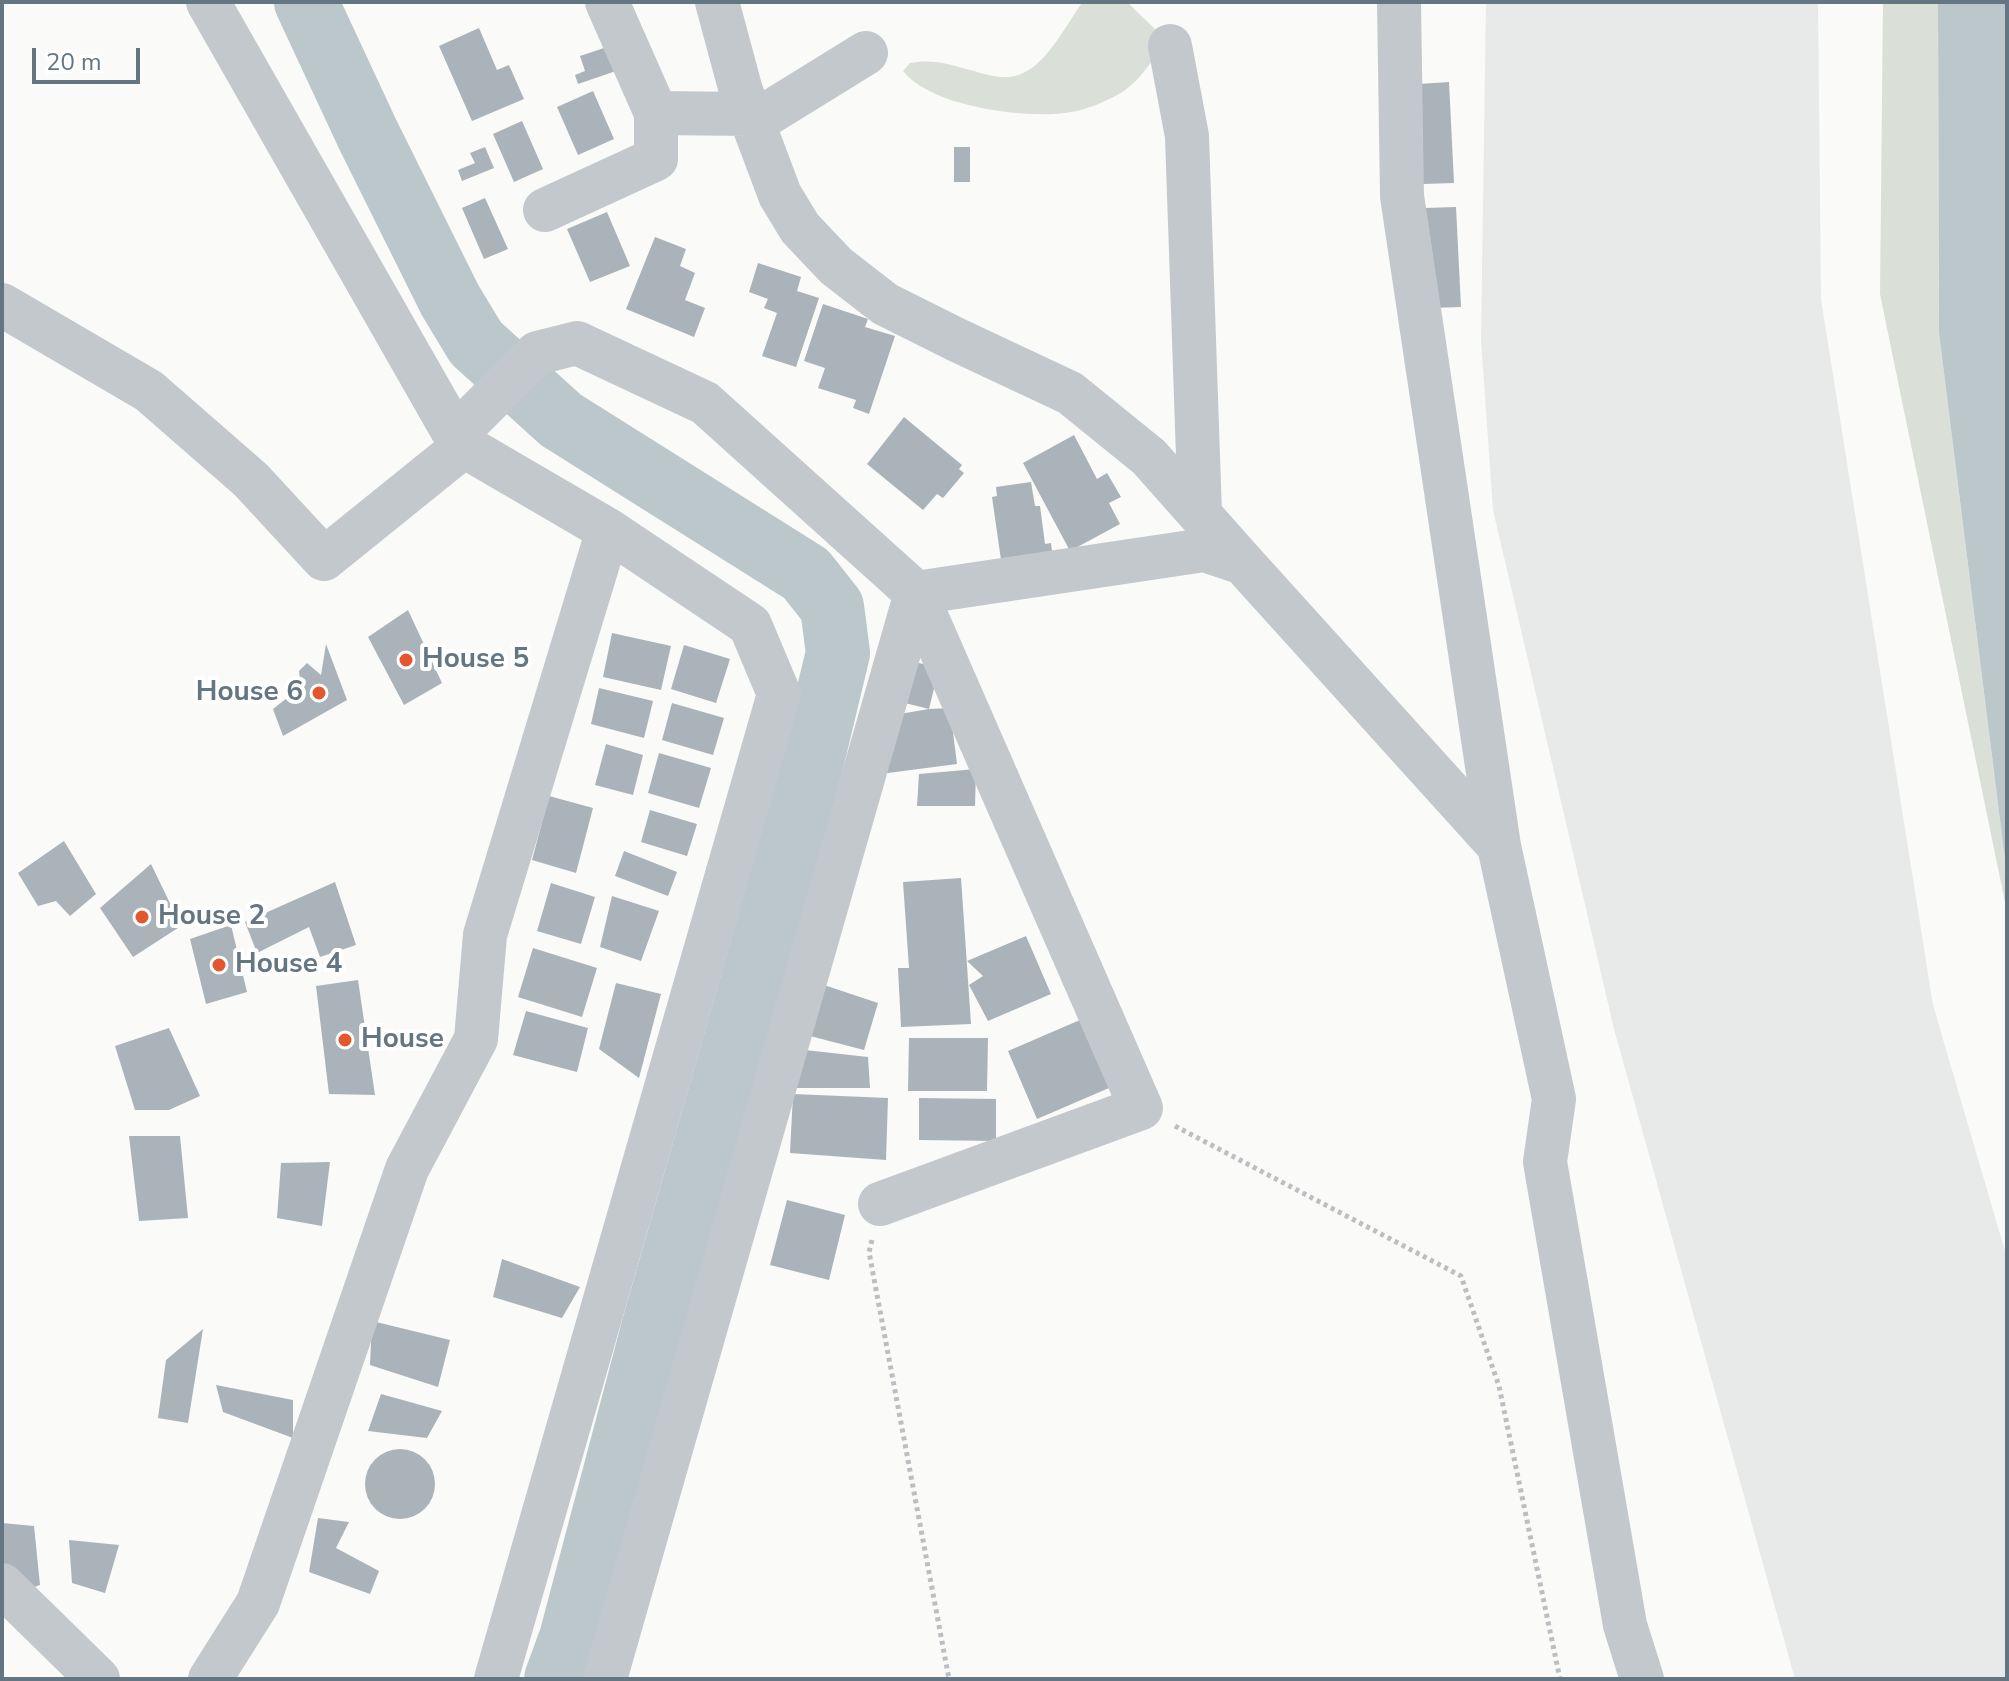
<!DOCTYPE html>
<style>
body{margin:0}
#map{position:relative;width:2009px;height:1681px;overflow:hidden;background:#fafaf8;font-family:"Nunito Sans",sans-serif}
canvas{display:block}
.frame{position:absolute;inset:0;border:4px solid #657683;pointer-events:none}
.scale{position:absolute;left:32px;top:48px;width:108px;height:36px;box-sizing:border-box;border:4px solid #657683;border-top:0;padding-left:10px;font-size:24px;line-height:28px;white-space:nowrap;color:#657683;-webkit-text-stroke:6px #fff;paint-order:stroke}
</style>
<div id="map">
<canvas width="2009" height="1681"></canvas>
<div class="frame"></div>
<div class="scale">20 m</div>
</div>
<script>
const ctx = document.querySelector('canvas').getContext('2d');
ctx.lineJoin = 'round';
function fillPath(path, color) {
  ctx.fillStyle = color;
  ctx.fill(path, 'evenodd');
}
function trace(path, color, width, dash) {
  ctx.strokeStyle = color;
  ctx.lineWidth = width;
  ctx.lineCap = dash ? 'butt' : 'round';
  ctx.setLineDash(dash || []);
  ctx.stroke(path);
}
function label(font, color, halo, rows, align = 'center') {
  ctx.font = font + ' "Nunito Sans",sans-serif';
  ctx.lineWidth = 8;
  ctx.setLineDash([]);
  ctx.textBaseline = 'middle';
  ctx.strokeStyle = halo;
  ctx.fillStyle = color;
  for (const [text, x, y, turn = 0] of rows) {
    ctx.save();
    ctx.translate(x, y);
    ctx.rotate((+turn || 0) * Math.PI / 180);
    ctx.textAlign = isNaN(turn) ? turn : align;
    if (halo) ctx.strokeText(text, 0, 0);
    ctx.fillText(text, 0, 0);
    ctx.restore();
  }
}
const built = new Path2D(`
 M1486,2H1818L1821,299L1933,1005L2007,1258V1679H1795L1614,1029L1493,510L1481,341Z`);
const green = new Path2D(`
 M1085,2H1127L1156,30L1159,51C1148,67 1135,86 1117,95C1104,102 1086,110 1071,112C1028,120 931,107 903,71L910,63C931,59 946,63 966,69C982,73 999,80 1015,76C1045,69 1065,26 1082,3Z
 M1883,2H1938L1939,333L2007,876V912L1880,294Z`);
const water = new Path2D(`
 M1938,2H2007V876L1939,333Z`);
const river = new Path2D(`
 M306,2L368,135L450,300L476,343L561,420L806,574L832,607L838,653L813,757L767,930L654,1325L571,1638L556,1679`);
const building = new Path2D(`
 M479,28L497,70L509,65L524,99L472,121L439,46Z
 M607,47L616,71L578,84L575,75L585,71L580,56Z
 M1449,82L1454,183L1423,184L1419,84Z
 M593,91L614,139L578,155L557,107Z
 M522,121L543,169L514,182L493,134Z
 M485,147L494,168L462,181L458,170L475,163L470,153Z
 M954,147H970V182H954Z
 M485,198L508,249L484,259L462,208Z
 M1456,207L1461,307L1430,308L1425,208Z
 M607,212L630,266L590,282L567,229Z
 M655,237L686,249L680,266L695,273L685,300L705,308L694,337L626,309Z
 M758,263L801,277L797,291L819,298L796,367L762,356L777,313L764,308L768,299L749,292Z
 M823,304L868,319L865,327L895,336L869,414L853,408L856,400L818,388L825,368L804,361Z
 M904,417L962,465L959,469L964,473L943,498L937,494L923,510L867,464Z
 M1074,435L1097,479L1107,473L1121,497L1109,503L1120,524L1070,551L1023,463Z
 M1031,482L1035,506H1040L1045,544L1051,543L1053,559L1002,567L992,497L997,496L996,487Z
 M408,610L442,683L404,705L368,637Z
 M612,633L671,646L661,690L603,677Z
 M326,644L347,700L283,736L273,709L301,687L299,671L307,663L321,675Z
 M684,645L730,659L716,703L671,689Z
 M907,660L939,668L929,709L897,701Z
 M599,688L653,701L644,738L591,724Z
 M672,703L724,718L713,755L662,740Z
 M950,708L957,764L880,774L888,716L929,709Z
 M606,744L643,755L633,795L595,785Z
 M659,753L711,768L699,808L648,793Z
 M976,769L975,806H917L919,774Z
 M549,796L593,808L576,873L532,860Z
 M650,810L697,824L687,856L641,842Z
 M64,841L96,894L70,916L56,901L38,906L18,873Z
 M624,851L677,872L668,896L615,876Z
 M151,864L181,926L133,957L100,908Z
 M961,878L971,1024L901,1027L898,968H909L903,882Z
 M335,882L356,945L320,957L309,927L257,953L245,922Z
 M551,883L595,897L581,944L537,931Z
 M612,896L659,911L641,961L600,947Z
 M231,925L247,992L206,1004L190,939Z
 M1026,936L1051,994L988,1021L969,985L983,976L967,961Z
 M533,948L597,968L582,1017L518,997Z
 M358,980L375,1095L329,1094L316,986Z
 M616,983L661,994L639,1078L599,1049Z
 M824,985L878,1003L864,1050L810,1036Z
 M526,1011L588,1028L577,1072L513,1055Z
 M1080,1020L1109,1088L1037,1119L1008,1051Z
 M169,1028L200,1096L169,1110H135L115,1046Z
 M909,1038H988L987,1091H908Z
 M796,1049L868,1057L870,1088H794Z
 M793,1094L888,1098L886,1160L790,1153Z
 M919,1098L996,1099V1141L919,1140Z
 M129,1136H180L188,1218L139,1221Z
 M330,1162L322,1226L277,1218L281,1163Z
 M787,1200L845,1215L829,1280L770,1265Z
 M502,1259L580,1287L562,1318L493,1297Z
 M372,1321L450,1340L438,1387L370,1365Z
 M203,1329L188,1423L158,1418L166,1360Z
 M216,1385L293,1400V1438L223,1412Z
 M381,1394L442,1411L427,1438L368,1431Z
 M365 1484a35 35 0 1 1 70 0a35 35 0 1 1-70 0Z
 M318,1518L349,1522L336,1548L379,1571L370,1594L309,1572Z
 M2,1523L34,1526L40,1585L12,1595L2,1585Z
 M69,1540L119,1545L105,1593L72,1583Z`);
const path = new Path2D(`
 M1175,1126L1461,1276L1499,1386L1560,1679
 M872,1240L869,1252L949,1679`);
const minor = new Path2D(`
 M208,2L455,435L464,446L608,530L750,625L779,694L496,1679
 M607,2L656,113L749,114L764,116L866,53
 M717,2L741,91L780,195L800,228L836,266L885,304L957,340L1070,393L1149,457L1243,563
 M1399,2L1402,196L1499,846L1554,1099L1545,1162L1625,1625L1642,1679
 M1170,46L1187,136L1200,514
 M545,210L656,159V113
 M2,305L149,391L251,480L324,559L464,446
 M455,435L537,353L577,343L705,403L916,593L1141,1108L880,1204
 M916,593L1204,550L1243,563L1499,846
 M2,1585L98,1679
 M210,1679L258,1603L407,1169L476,1039L485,935L608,530
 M605,1679L916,593`);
const markers = [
 [406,660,8,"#e4572e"],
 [319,693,8,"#e4572e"],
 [142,917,8,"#e4572e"],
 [219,965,8,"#e4572e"],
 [345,1040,8,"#e4572e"]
];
const poiNames = [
 ["House 5",422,660],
 ["House 6",303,693,"right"],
 ["House 2",158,917],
 ["House 4",235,965],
 ["House",361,1040]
];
fillPath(built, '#e8e9e9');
fillPath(green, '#dadfd7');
fillPath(water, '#bbc7cb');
trace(river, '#bbc7cb', 64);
fillPath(building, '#aab3b9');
trace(path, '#bbbfc2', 5, [4, 4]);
trace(minor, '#c3c8cc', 44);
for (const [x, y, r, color] of markers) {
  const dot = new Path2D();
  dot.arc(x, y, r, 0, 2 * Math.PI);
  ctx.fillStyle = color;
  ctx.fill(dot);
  trace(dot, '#fff', 3);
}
label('bold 28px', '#657683', '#fff', poiNames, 'left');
</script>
